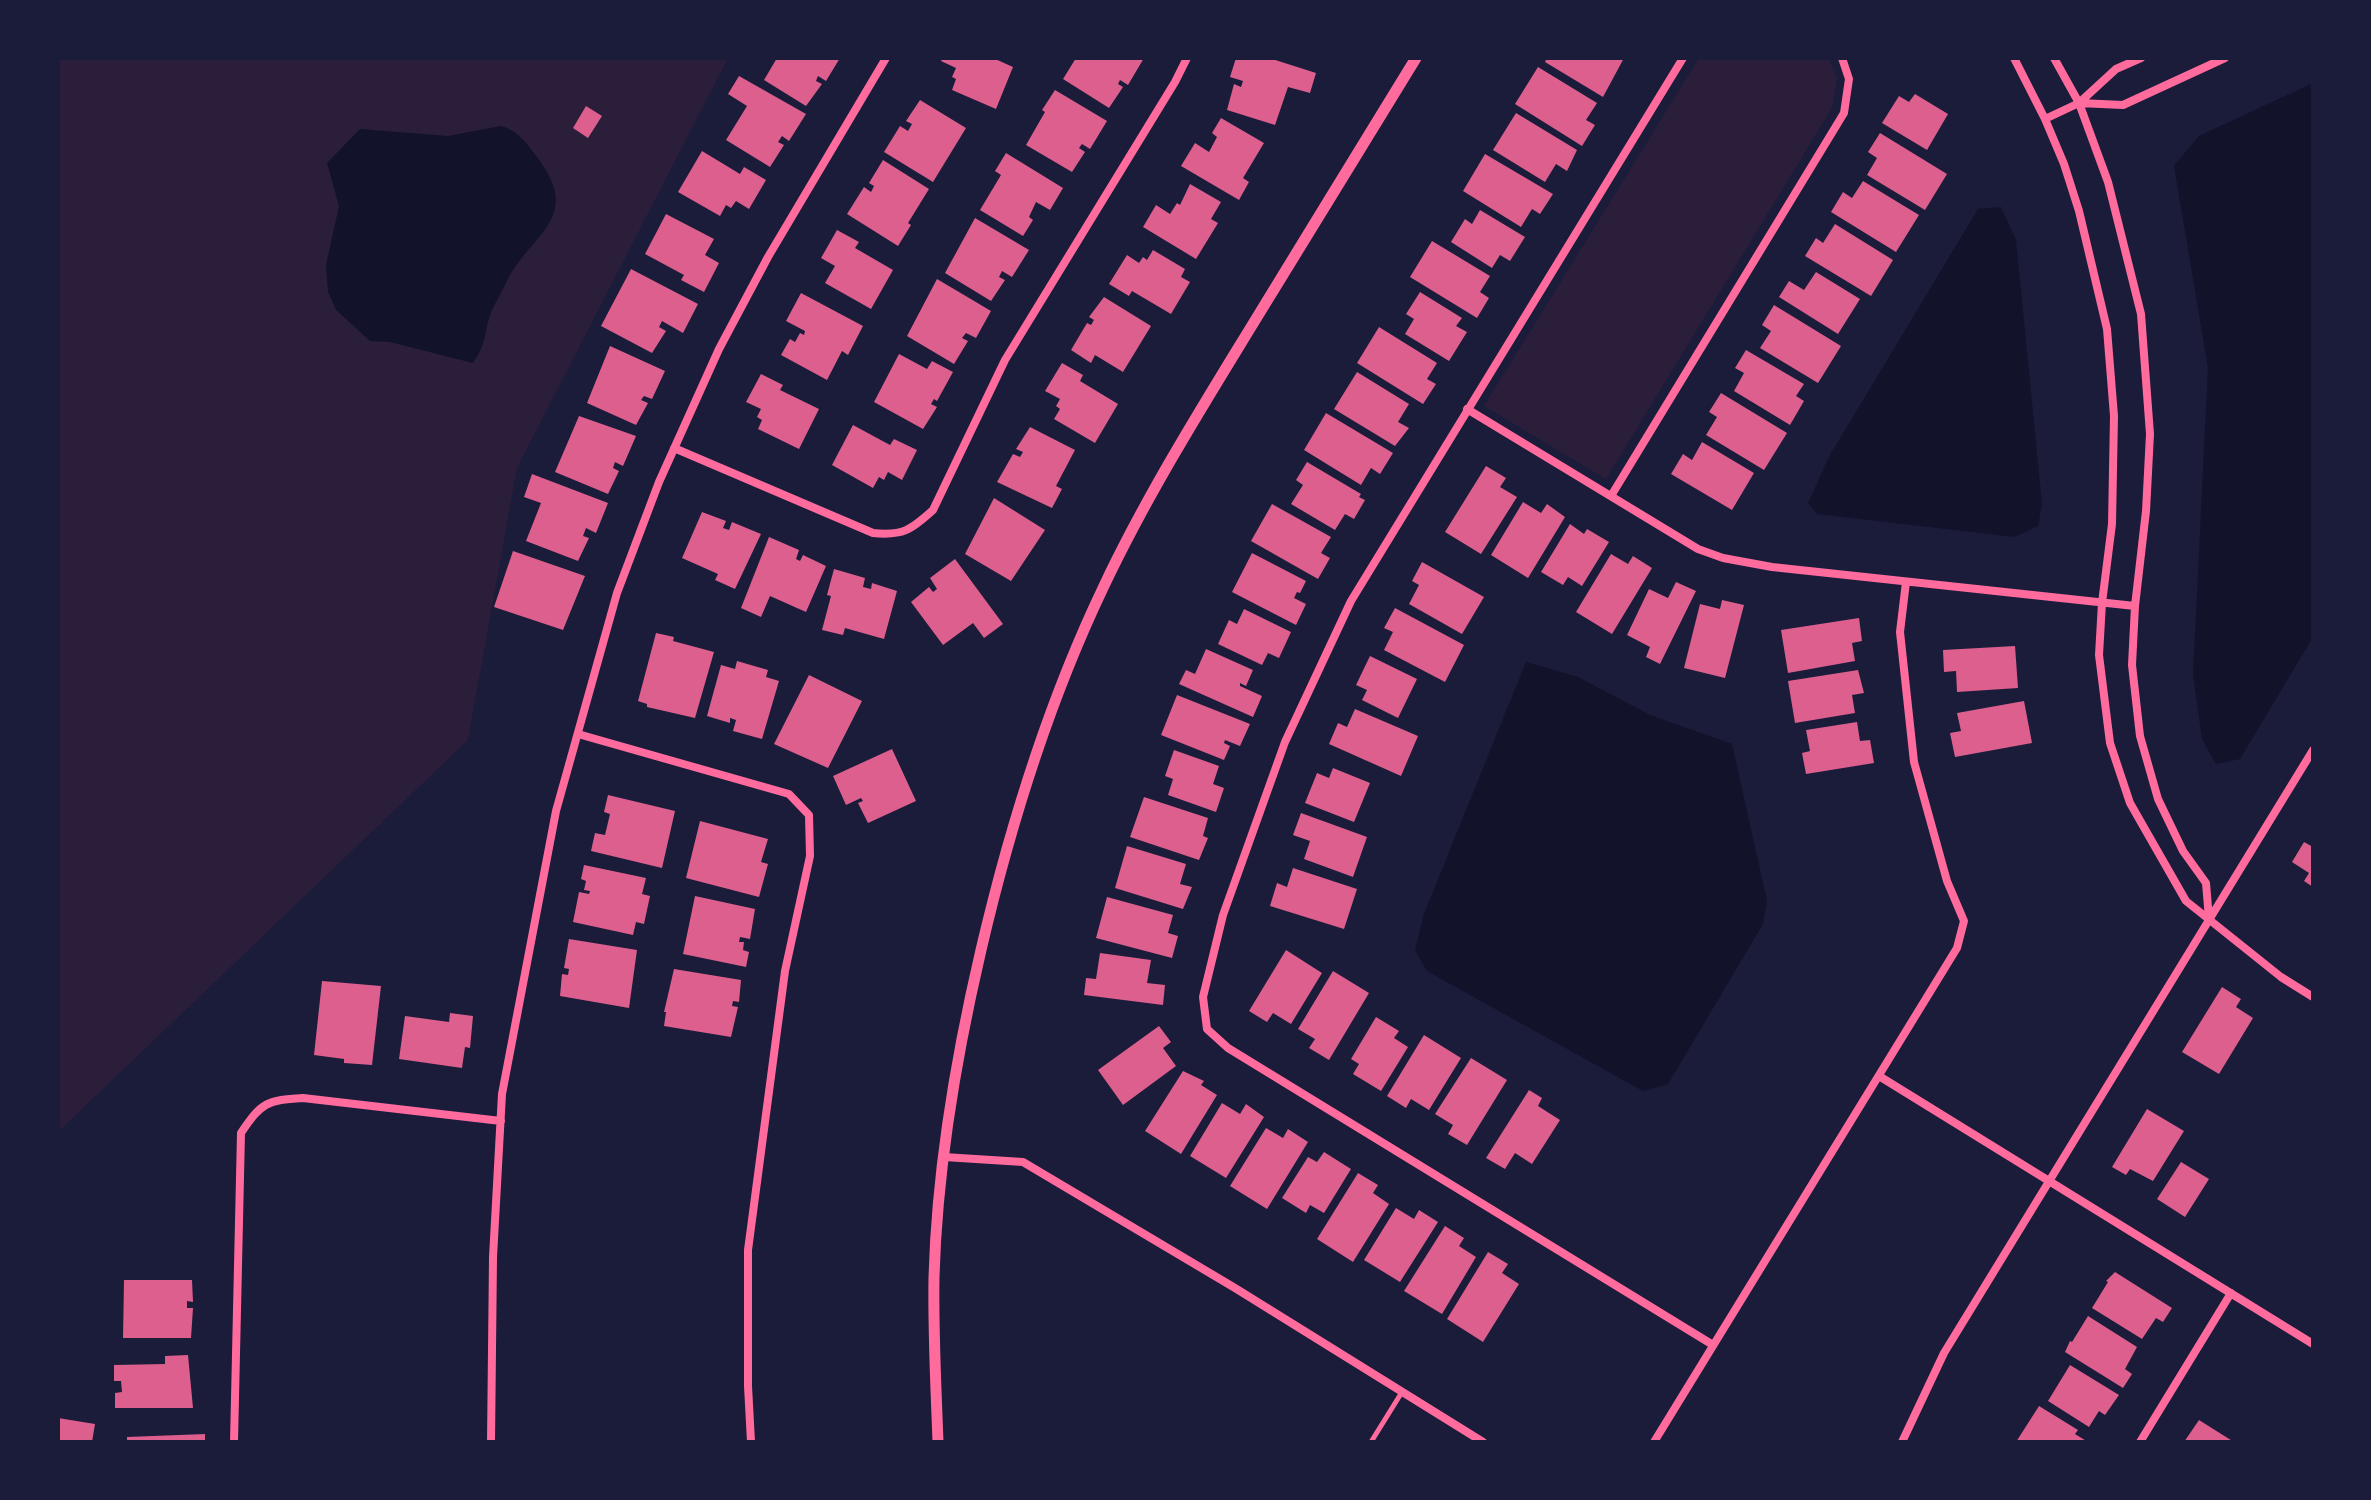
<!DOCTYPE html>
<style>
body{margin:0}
#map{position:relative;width:2371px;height:1500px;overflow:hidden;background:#1b1b3a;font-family:Spectral,serif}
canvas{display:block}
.frame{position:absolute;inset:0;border:60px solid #1b1b3a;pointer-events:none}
</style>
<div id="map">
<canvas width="2371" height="1500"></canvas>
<div class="frame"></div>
</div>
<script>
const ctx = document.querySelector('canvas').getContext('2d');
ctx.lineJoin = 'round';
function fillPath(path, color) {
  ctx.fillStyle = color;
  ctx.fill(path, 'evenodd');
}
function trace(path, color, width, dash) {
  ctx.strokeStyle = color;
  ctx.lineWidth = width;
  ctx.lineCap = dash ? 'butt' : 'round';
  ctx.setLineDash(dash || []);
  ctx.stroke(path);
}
const green = new Path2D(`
 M58,58H728L517,468L468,740L58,1132Z
 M1699,58H1829L1837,79L1832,108L1606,479L1484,406Z`);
const water = new Path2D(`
 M2313,83V637L2240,759L2216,764L2202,739L2193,674L2208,368L2174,166L2199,136Z
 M501,126C519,131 526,143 537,157C583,218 533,232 508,279C503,290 496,301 491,312C484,333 487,343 473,363L390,342L370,341L336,310L328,292L326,265L339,206L327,163L360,129L448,136Z
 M2001,207L2016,240L2042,504L2038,526L2015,537L1817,514L1808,503L1830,455L1978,209Z
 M1526,662L1578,677L1650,715L1732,744L1767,901L1763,924L1668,1084L1643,1091L1427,971L1415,950L1424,914Z`);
const building = new Path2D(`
 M777,58H840L826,81L818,76L816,81L822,84L806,106L764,80Z
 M943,58H993L1013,67L996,109L952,90L956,79L952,77L956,68L941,61Z
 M1076,58H1144L1128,85L1120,80L1118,84L1123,87L1109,108L1063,79Z
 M1236,58H1269L1316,73L1310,93L1288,87L1275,125L1227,110L1234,84L1241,87L1243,81L1230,77Z
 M1547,58H1624L1603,97L1545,62Z
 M1538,67L1597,103L1586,120L1595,125L1582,146L1515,104Z
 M739,76L806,114L789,141L782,136L778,142L784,145L770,167L726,140L747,106L728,94Z
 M1055,90L1107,121L1090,149L1082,144L1079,148L1085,152L1072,172L1026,145L1045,112L1042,110Z
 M1915,94L1948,114L1927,150L1882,123L1899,96L1909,102Z
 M920,100L966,128L933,182L884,152L900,126L908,131L912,124L906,121Z
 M586,106L602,116L588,138L573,128Z
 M1516,113L1577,150L1567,171L1556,164L1545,182L1493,150Z
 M1221,118L1264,143L1243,178L1249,182L1239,200L1181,166L1195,143L1209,152L1217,137L1212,133Z
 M1880,133L1947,174L1925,210L1867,175L1877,158L1868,152Z
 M702,151L740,174L744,167L766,180L749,209L736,201L731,208L726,205L720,216L678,192Z
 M1006,153L1063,188L1050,210L1036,202L1029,217L1033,220L1023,236L980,210L1001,175L995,171Z
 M1485,154L1553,194L1540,214L1532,209L1521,227L1463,191Z
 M883,160L929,189L908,223L911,225L898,246L847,214L864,187L871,192L874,186L869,183Z
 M1863,181L1919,215L1896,252L1831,212L1843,192L1852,198Z
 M1190,184L1221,202L1211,219L1218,223L1196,259L1143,227L1156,205L1170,214L1177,203L1180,205Z
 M1480,210L1525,237L1510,261L1500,255L1492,268L1451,242L1465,219L1472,224Z
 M666,214L714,239L705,255L719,263L704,292L681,280L684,275L645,254Z
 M975,218L1029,250L1012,277L1002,271L999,277L1005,280L991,301L945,273Z
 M1835,224L1893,260L1871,296L1805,256L1816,238L1823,243Z
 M837,230L859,242L855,248L893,270L871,309L825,283L835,266L821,258Z
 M1432,241L1490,276L1480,292L1489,298L1477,318L1410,277Z
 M1153,250L1185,269L1181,277L1190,282L1171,314L1132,291L1129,296L1109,284L1127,255L1139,263L1143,257L1147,260Z
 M631,269L698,304L683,333L662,321L659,327L666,331L652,353L601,326Z
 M1816,272L1860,299L1838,334L1779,297L1789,281L1804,290Z
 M937,279L991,311L976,338L966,333L962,338L968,341L954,364L907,336Z
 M1420,292L1462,318L1456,326L1467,332L1449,361L1405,334L1414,319L1406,314Z
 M801,293L863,326L848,355L842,351L827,380L781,355L790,339L795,342L800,333L804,335L805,331L786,321Z
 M1104,297L1151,326L1123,372L1095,355L1091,363L1071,350L1087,323L1091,325L1094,320L1089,317Z
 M1774,305L1841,346L1818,383L1760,348L1771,331L1762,325Z
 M1379,327L1437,363L1427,379L1436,384L1423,404L1357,363Z
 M610,346L665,371L652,399L644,396L641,400L648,403L636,425L587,403Z
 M1746,350L1804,384L1796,396L1804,401L1790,425L1734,391L1744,373L1735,368Z
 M899,354L927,369L932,361L953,372L937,401L934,399L931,404L937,407L923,429L874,402Z
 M1062,363L1083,375L1080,381L1118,404L1095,443L1054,419L1060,409L1056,406L1060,399L1045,391Z
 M1357,372L1409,404L1398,422L1409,428L1395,446L1334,409Z
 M761,374L783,385L780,390L819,409L799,449L758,429L762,420L757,417L761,409L746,402Z
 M1721,393L1787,433L1764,470L1706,435L1717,417L1709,412Z
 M1326,413L1393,453L1380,474L1371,468L1361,485L1304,450Z
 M579,416L636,436L623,466L615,462L613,468L619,471L608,494L555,472Z
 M853,425L890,445L894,439L917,450L902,480L888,472L884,480L879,477L873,488L832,465Z
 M1030,427L1075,450L1056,486L1062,489L1052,508L997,482L1013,454L1020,457L1023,452L1016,449Z
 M1702,442L1754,473L1732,510L1671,474L1683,454L1692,460Z
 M1307,462L1361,494L1359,497L1365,500L1354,519L1345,514L1335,530L1291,504L1303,485L1296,480Z
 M1486,466L1506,478L1500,487L1517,497L1481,554L1445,532Z
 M532,474L608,503L596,533L586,528L583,536L589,538L578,561L526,541L541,503L524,497Z
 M994,498L1045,530L1011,581L965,554Z
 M1523,502L1541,513L1547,504L1565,517L1528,578L1491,555Z
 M1272,504L1331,537L1321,553L1330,558L1318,579L1251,541Z
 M702,512L726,521L723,528L729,530L732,522L761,534L735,589L715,580L718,574L682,558Z
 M1570,524L1584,534L1587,529L1609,542L1582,586L1568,577L1563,585L1541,572Z
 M769,537L799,550L796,559L800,561L803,555L826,566L806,612L770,596L761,617L741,608Z
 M513,551L585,576L563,630L494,607Z
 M1252,553L1306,581L1300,593L1297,592L1294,598L1306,604L1296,625L1232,592Z
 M1611,554L1628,564L1633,556L1652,568L1612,634L1576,612Z
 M955,559L1003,624L984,638L973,623L943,645L911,602L929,587L933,592L937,589L930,578Z
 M1422,562L1484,597L1462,634L1409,604L1419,585L1412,581Z
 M834,569L865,578L863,587L871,589L872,583L897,591L884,639L845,628L843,635L822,630L831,596L827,595Z
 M1676,582L1696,591L1660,664L1646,657L1650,647L1627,635L1649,589L1668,598Z
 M1722,600L1744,605L1725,678L1684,668L1700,604L1720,609Z
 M1395,608L1464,645L1445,682L1384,650L1393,632L1384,628Z
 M1244,609L1291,632L1279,658L1268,653L1262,665L1218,644L1229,620L1237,624Z
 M1859,618L1862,641L1852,643L1855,661L1788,673L1781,630Z
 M656,633L674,637L673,641L714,652L695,718L647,707V704L638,701Z
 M2015,646L2018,688L1957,692L1956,671L1944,672L1943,650Z
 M1206,649L1253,670L1246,686L1240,683V686L1262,696L1253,717L1179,684L1186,670L1195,674Z
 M1370,656L1417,679L1398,718L1362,700L1367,690L1356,685Z
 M737,661L768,670L766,677L779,681L762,739L733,731L736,720L730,718V723L707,716L721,665L735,669Z
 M1858,670L1864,693L1852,695L1855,713L1795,723L1788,681Z
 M809,675L862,701L828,768L774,744Z
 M1177,695L1250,724L1240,746L1225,740L1224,743L1230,746L1224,760L1161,735Z
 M2024,701L2032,743L1955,757L1950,733L1961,731L1957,713Z
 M1355,709L1418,736L1401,776L1329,744L1338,723L1347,727Z
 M1857,722L1860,741L1870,740L1874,763L1806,774L1802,753L1810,751L1806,730Z
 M892,749L916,801L868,823L858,803L863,801L861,798L846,805L833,776Z
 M1174,750L1219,766L1213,784L1224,788L1216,812L1168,795L1173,779L1165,776Z
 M1333,768L1370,783L1354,822L1305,803L1317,773L1329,778Z
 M608,795L675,811L662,868L591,851L595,833L605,835L610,814L604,812Z
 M1144,797L1208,818L1203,836L1208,838L1199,860L1130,837Z
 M1301,813L1367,837L1353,877L1304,859L1310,841L1293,835Z
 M700,821L768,839L761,862L768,864L759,897L686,878Z
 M2304,842L2313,847V887L2304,881L2309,873L2292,862Z
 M1127,846L1186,864L1180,884L1192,887L1183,909L1115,888Z
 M584,865L646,878L642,894L650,896L644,924L636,922L633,935L573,922L579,892L589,894L590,891L584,890L586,881L581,879Z
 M1293,868L1357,889L1344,929L1270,906L1277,883L1287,887Z
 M695,896L755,909L750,939L740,937L739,942H744L743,950L749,952L746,967L683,954Z
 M1107,897L1173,915L1168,933L1178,936L1172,958L1096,938Z
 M569,939L637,950L629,1008L560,996L562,974L568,975L569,969L564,968Z
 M1286,950L1322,973L1291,1024L1273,1013L1267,1022L1249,1011Z
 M1100,953L1151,960L1147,983L1165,985L1163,1005L1084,995L1086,978L1096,979Z
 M674,969L741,980L739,1002L733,1001L732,1006L738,1007L731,1037L664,1026L666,1012H664Z
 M1333,971L1369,993L1329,1060L1309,1048L1315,1039L1298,1029Z
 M322,981L381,986L372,1065L344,1063V1059L314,1055Z
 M2222,987L2241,999L2236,1007L2253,1018L2219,1074L2182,1052Z
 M450,1013L473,1016L470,1048L465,1047L462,1068L399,1059L405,1016L449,1022Z
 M1376,1017L1399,1031L1394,1038L1408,1047L1381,1091L1353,1074L1359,1064L1351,1059Z
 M1159,1026L1171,1042L1163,1048L1176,1066L1123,1105L1098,1070Z
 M1424,1035L1461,1058L1429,1110L1411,1099L1406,1108L1387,1096Z
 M1471,1058L1507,1080L1467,1145L1448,1134L1453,1125L1435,1114Z
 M1183,1071L1204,1081L1201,1085L1217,1095L1181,1154L1145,1131Z
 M1529,1090L1542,1098L1538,1106L1560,1120L1532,1164L1515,1153L1505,1169L1486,1158Z
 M1222,1103L1240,1114L1246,1104L1264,1117L1226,1178L1190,1156Z
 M2147,1109L2184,1131L2153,1181L2130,1169L2126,1175L2112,1167Z
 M1266,1128L1283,1138L1288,1129L1308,1142L1267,1209L1230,1186Z
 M1324,1152L1351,1169L1324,1213L1310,1205L1306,1213L1282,1198L1308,1157L1317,1162Z
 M2181,1162L2209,1179L2185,1217L2157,1199Z
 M1358,1173L1378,1185L1373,1193L1389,1204L1353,1262L1317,1239Z
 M1396,1208L1414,1219L1419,1210L1438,1222L1400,1282L1364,1260Z
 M1445,1226L1464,1238L1459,1246L1476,1257L1442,1314L1404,1291Z
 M1488,1252L1508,1264L1502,1273L1519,1284L1483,1342L1447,1319Z
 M2115,1272L2172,1308L2163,1322L2156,1318L2142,1339L2092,1308L2108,1282L2106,1281Z
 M124,1280H192L193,1302L187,1301V1308H193L191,1338H123Z
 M2088,1316L2137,1347L2125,1369L2132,1374L2123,1388L2065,1352L2070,1341L2072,1342Z
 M188,1355L193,1408H115V1393L122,1392L121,1381H114V1365L165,1364V1356Z
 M2070,1365L2119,1395L2105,1415L2099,1411L2089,1427L2048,1401Z
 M2039,1406L2078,1430L2075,1434L2088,1442H2016Z
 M58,1418L95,1424L92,1442H58Z
 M2199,1420L2234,1442H2184Z
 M205,1434V1442H127V1437Z`);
const service = new Path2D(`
 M1371,1442L1402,1392`);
const minor = new Path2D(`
 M1683,58L1351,601L1285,742L1223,915L1203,997L1207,1029L1228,1048L1713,1345
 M2014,58L2045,119L2064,164L2079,211L2107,329L2114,416L2112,524L2102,603L2099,655L2110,743L2130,803L2186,901L2281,977L2313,997
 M2054,58L2079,103L2108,182L2141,314L2150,434L2146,511L2135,606L2132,665L2140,736L2158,799L2183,851L2206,883L2209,919
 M2079,103L2123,105L2225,58
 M2045,119L2079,103L2116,69L2141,58
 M1467,409L1698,549L1723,558L1772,567L2135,606
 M674,448L873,533C903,536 911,530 933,510L1005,360L1175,82L1187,58
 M1611,496L1844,113L1849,79L1842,58
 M578,734L789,794L809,815L810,856L785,971L748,1250V1386L751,1442
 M1879,1076L2313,1344
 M944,1157L1023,1162L1235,1288L1483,1442
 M234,1442L241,1133C262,1102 267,1100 303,1098L501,1121
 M491,1442L493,1257L502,1094L556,811L617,593L659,482L719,349L768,257L886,58
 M1654,1442L1957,948L1964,921L1947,881L1914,762L1900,632L1906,582
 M1902,1442L1944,1353L2313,750
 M2140,1442L2231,1293`);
const tertiary = new Path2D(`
 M938,1442C936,1387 933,1332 934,1277C937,1167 956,1057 981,950C1010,826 1048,703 1103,588C1146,497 1199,412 1251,327C1306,237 1361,148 1416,58`);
fillPath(green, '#2a1e3b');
fillPath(water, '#12122b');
fillPath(building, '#dd5f8e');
trace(service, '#ff6b9d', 5);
trace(minor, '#ff6b9d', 8);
trace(tertiary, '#ff6b9d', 11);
</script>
